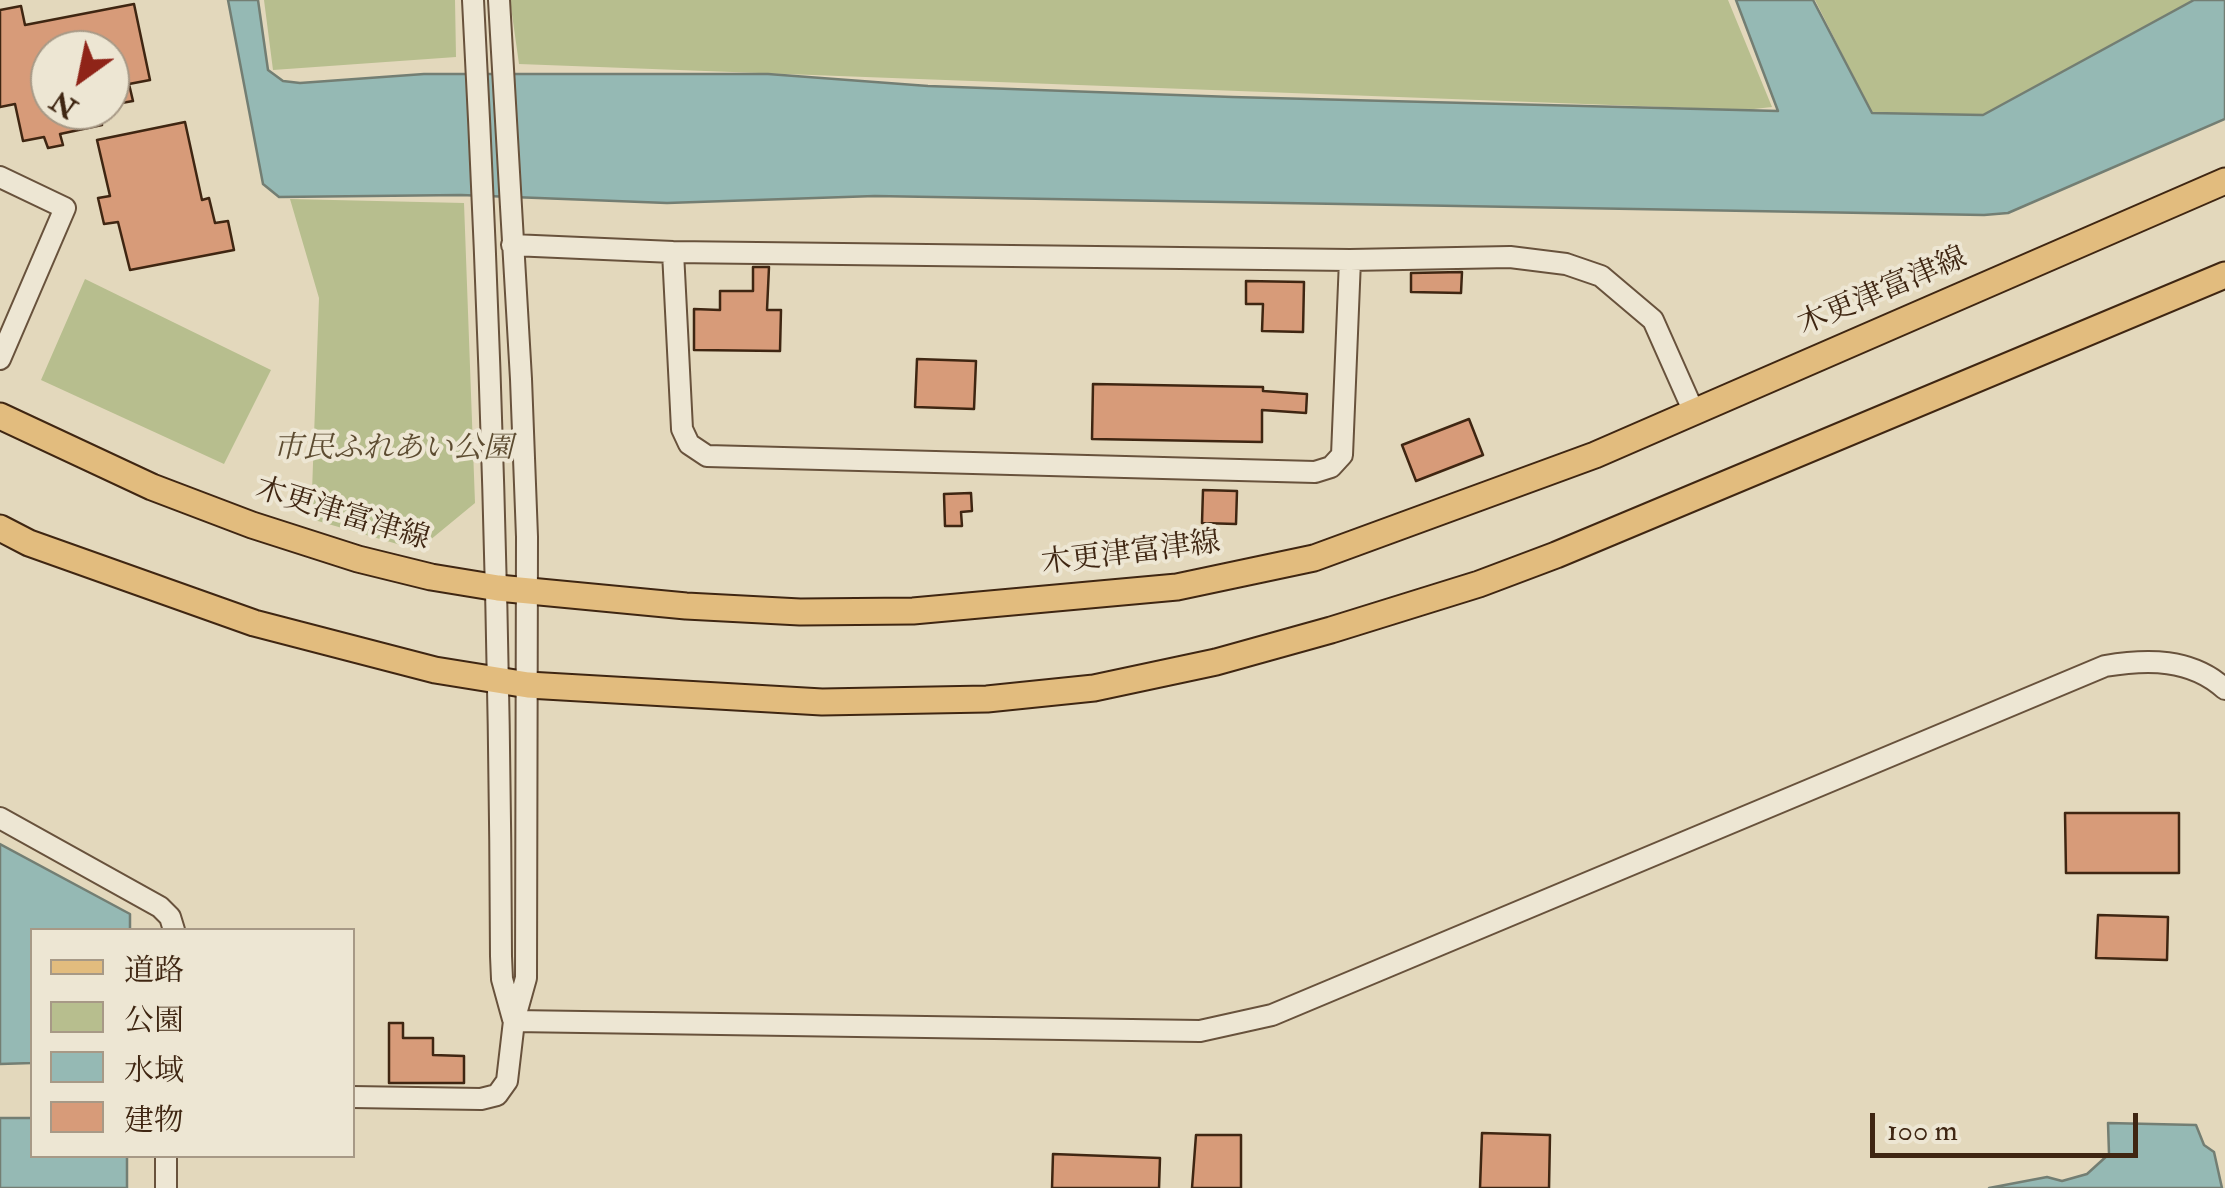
<!DOCTYPE html>
<meta charset="utf-8">
<style>
body{margin:0}
#map{position:relative;width:2225px;height:1188px;overflow:hidden;background:#e3d8bc;font-family:"IM FELL Double Pica","Noto Serif JP",serif}
canvas{display:block}
.legend{position:absolute;left:30px;top:928px;width:325px;height:230px;box-sizing:border-box;background:#ede6d3;border:2px solid #a79986;margin:0;padding:12px 18px;list-style:none;font-size:30px;color:#3f2612}
.legend li{display:flex;align-items:center;gap:20px;height:50px}
.legend b{width:50px;border:2px solid #a79986}
.north{position:absolute;left:30px;top:30px;width:100px;height:100px;box-sizing:border-box;background:#ede6d3;border:2px solid #a79986;border-radius:50%;rotate:213deg;font-size:28px;font-weight:700;line-height:40px;text-align:center;color:#3f2612}
.north::after{content:'';display:block;margin:auto;width:35px;height:45px;background:#8f2418;clip-path:polygon(50% 0,100% 100%,50% 72%,0 100%)}
.scale{position:absolute;left:1870px;top:1113px;width:268px;height:45px;box-sizing:border-box;border:5px solid #3f2612;border-top:0;padding-left:12px;font-size:30px;line-height:35px;white-space:nowrap;color:#3f2612;-webkit-text-stroke:8px #ede6d3;paint-order:stroke}
</style>
<div id="map">
<canvas width="2225" height="1188"></canvas>
<ul class="legend">
<li><b style="height:12px;background:#e2bc7e"></b>道路</li>
<li><b style="height:28px;background:#b7be8e"></b>公園</li>
<li><b style="height:28px;background:#95b9b4"></b>水域</li>
<li><b style="height:28px;background:#d79b79"></b>建物</li>
</ul>
<div class="north">N</div>
<div class="scale">100 m</div>
</div>
<script>
const ctx = document.querySelector('canvas').getContext('2d');
ctx.lineJoin = 'round';
function fillPath(path, color) {
  ctx.fillStyle = color;
  ctx.fill(path, 'evenodd');
}
function trace(path, color, width, dash) {
  ctx.strokeStyle = color;
  ctx.lineWidth = width;
  ctx.lineCap = dash ? 'butt' : 'round';
  ctx.setLineDash(dash || []);
  ctx.stroke(path);
}
function label(font, color, halo, rows, align = 'center') {
  ctx.font = font + ' "IM FELL Double Pica","Noto Serif JP",serif';
  ctx.lineWidth = 8;
  ctx.setLineDash([]);
  ctx.textBaseline = 'middle';
  ctx.strokeStyle = halo;
  ctx.fillStyle = color;
  for (const [text, x, y, turn = 0] of rows) {
    ctx.save();
    ctx.translate(x, y);
    ctx.rotate((+turn || 0) * Math.PI / 180);
    ctx.textAlign = isNaN(turn) ? turn : align;
    if (halo) ctx.strokeText(text, 0, 0);
    ctx.fillText(text, 0, 0);
    ctx.restore();
  }
}
const green = new Path2D(`
 M264,0H455L456,57L273,70Z
 M510,0H1728L1772,107L1745,110L519,64Z
 M1815,0H2194L1983,115L1872,113Z
 M290,199L464,203L475,503L418,550L311,519L319,298Z
 M85,279L271,370L224,464L41,380Z`);
const water = new Path2D(`
 M228,0H258L268,70L283,81L300,83L424,74H768L928,86L1232,97L1778,111L1736,0H1813L1872,113L1983,115L2194,0H2225V119L2008,213L1984,215L875,196L667,203L461,195L279,197L263,184Z
 M0,844L130,914V930H32V1063L0,1064Z
 M0,1118H32V1156H127V1188H0Z
 M2108,1123L2196,1125L2204,1145L2214,1152L2222,1188H1989L2047,1177L2062,1181L2087,1174L2109,1154Z`);
const building = new Path2D(`
 M134,4L150,80L129,84L133,101L110,105V50H50V110H99L102,125L60,134L63,145L48,148L44,137L23,141L15,104L0,107V10L21,6L25,25Z
 M185,122L202,200L209,198L215,223L228,221L234,250L130,270L118,222L104,224L98,198L110,196L97,140Z
 M753,267H769L767,310H781L780,351L694,350V309L720,310V291H753Z
 M1462,272L1461,293L1411,292V273Z
 M1246,281L1304,282L1303,332L1262,331L1263,304H1246Z
 M917,359L976,361L974,409L915,407Z
 M1093,384L1263,387V391L1307,394L1306,413L1262,410V442L1092,439Z
 M1469,419L1483,455L1416,481L1402,445Z
 M1203,490L1237,491L1236,524L1202,523Z
 M971,493L972,511L961,512L962,526H945L944,494Z
 M2065,813H2179V873H2066Z
 M2098,915L2168,917L2167,960L2096,958Z
 M389,1023H403V1038H433V1055L464,1056V1083H389Z
 M1482,1133L1550,1135L1549,1188H1480Z
 M1196,1135H1241V1188H1192Z
 M1053,1154L1160,1158L1159,1188H1052Z`);
const minor = new Path2D(`
 M473,0C490,319 500,637 501,956L502,979L513,1019
 M0,177L65,208L0,359
 M512,245L673,252L1350,260L1510,257L1566,264L1601,276L1653,320L1693,410
 M673,252L682,429L689,444L707,456L1315,472L1331,467L1342,455L1350,260
 M0,818L160,907L170,917L174,930
 M514,1021L1200,1031L1272,1015L2105,666C2147,659 2191,658 2225,689
 M352,1097L481,1099L497,1095L507,1081L514,1021L526,978L527,537L521,379L499,0
 M166,1188V1156`);
const major = new Path2D(`
 M0,416L152,487L252,525L358,559L431,577L498,588L686,606L800,612L913,611L1177,587L1314,558L1595,455L2225,181
 M0,528L29,543L254,623L435,670L528,685L822,702L987,699L1094,688L1216,662L1331,630L1479,584L1556,555L2225,275`);
const streetNames = [
 ["木更津富津線",1883,293,-23],
 ["木更津富津線",342,516,17],
 ["木更津富津線",1131,555,-7]
];
const parkNames = [
 ["市民ふれあい公園",393,451]
];
fillPath(green, '#b7be8e');
fillPath(water, '#95b9b4');
trace(water, '#737e73', 2.5);
fillPath(building, '#d79b79');
trace(building, '#3f2612', 2.5);
trace(minor, '#68523c', 24);
trace(major, '#3f2612', 29);
trace(minor, '#ede6d3', 20);
trace(major, '#e2bc7e', 25);
label('30px', '#3f2612', '#ede6d3', streetNames);
label('italic 30px', '#5d4c31', '#ede6d3', parkNames);
</script>
